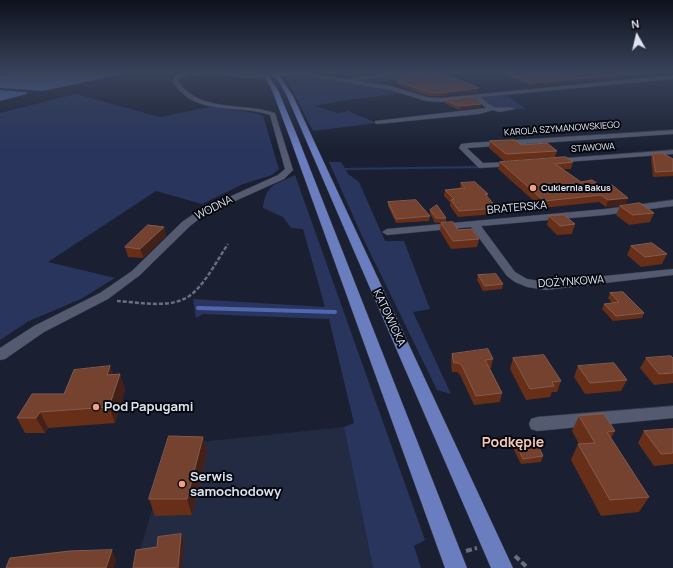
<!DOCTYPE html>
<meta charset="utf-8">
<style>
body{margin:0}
#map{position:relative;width:673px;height:568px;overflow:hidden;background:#1a2032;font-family:Manrope,sans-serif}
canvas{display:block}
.north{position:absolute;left:617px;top:16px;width:40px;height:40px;-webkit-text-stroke:3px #080a12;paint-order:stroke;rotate:352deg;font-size:11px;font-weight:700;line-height:16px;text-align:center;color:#dee3ef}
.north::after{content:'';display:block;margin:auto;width:14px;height:18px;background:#dee3ef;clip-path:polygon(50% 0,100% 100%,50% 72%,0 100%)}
</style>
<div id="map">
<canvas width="673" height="568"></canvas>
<div class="north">N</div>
</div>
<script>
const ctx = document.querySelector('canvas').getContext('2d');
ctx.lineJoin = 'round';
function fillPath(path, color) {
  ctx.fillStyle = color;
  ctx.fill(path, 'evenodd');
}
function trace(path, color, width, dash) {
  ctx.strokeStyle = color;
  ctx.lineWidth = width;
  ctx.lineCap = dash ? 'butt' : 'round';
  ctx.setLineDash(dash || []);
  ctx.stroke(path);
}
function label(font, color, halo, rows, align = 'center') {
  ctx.font = font + ' Manrope,sans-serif';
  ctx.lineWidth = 4;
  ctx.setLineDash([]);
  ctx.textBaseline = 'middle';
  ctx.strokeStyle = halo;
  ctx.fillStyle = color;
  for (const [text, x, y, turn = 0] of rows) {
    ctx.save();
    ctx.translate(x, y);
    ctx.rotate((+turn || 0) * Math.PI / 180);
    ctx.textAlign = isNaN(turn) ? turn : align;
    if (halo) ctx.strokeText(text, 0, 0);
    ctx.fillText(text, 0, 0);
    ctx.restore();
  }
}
const built = new Path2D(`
 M344,427L373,568H135L171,445Z`);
const green = new Path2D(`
 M414,72L429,76L371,84L346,80Z
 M291,74L380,87L404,93L346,100L314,106L338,113L348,111L377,123L313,131L288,81L280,75Z
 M503,93L526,109H498L493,108L481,96Z
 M76,94L160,117L209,107L257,113L263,116L279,169L272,175L243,184L202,204L156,191L48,262L115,278L81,299L29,321L0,340V113Z
 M329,162H341L345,168L476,166L484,168L346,170L348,174L359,182L385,241H404L430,309L413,312L451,394L437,390L362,236Z
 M295,175L425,540L414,546L421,568H373L344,427L354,423L329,319L203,314L196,318L193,299L325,307L303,229L291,228L283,217L263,208C266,184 275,185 295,175Z`);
const water = new Path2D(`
 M18,72H131L43,91L0,88V76Z
 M0,90L27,92V94L0,101Z`);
const stream = new Path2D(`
 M198,308L335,312`);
const pathFar1 = new Path2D(`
 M117,301C137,302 165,308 184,299C202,291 217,260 228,244`);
const path = new Path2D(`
 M466,551L477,548
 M515,556L528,568`);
const lane = new Path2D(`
 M419,72H423L435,77L429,81H427V79L430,77Z`);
const street = new Path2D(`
 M203,72H226L245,74L301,72L391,86L427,97L441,98L673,75V79L481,97C484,100 488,104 492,106C499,110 509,105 515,109L499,112L493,110L479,114L377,124L375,123V121L486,108L475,98L441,102L426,101L390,90L300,75L245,78L218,74L181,76L178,81C199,113 243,102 275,113L293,170L284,179L204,215L190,226L140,275L108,299L44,332L5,359L0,360V348L34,326L100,293L132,271L182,222L198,211L278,175L285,169L270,115C234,103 196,118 172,81L177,74Z
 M398,72H412L353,80L350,78Z
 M673,130V134L467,148L483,163L517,162V166H514L479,168L459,148L461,144L469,143Z
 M673,150V154L553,163L549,161L553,159Z
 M673,200V206L605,215L481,226L515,272L527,279L546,282L673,269V275L546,290L527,287L515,282L507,276L471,227L387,235L382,232L387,229L605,209Z
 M673,406V418L537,431L531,429L529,424L531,419L537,417Z`);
const primary = new Path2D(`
 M264,75H268L278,90L298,138L467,568H445L290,138L272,90Z
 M275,75H279L293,96L513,568H491L287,96Z`);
const primaryBridge = new Path2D(`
 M273,73L277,76`);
const wall = new Path2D(`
 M426,72H440L478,92L441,96H427L396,84V81L400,80L391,76V73L427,78V79L433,75Z
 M495,72H654L653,75L530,86Z
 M444,100L480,107L459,110L444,103Z
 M490,141L522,145L557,151L555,157L504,161L489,148Z
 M653,153L673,159V176L653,177L651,159Z
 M500,162H573L571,169H563L581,182L601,186L628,198L625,205L606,207L599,202L542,208L498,169Z
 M461,183L488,194L487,197L497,208L495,214L458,217L450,206V202L444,196L445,190L460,188Z
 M388,202L430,216L429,221L396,223L388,206Z
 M620,206L654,213L650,222L629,225L616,215Z
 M430,210L446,218V222L435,223L430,214Z
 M549,216L575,224L572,234L557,235L547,225Z
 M441,223L458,230L479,239L477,247L451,249L440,231Z
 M164,227L166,236L143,258L128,257L125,247Z
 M631,246L667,254L662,264L641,267L627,255Z
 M478,275L503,284L502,289L483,291L477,280Z
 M610,293L644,313L642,318L613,321L602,309L604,304L612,303L608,298Z
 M452,354L493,359L491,368H490L502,393L500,402L474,405L460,375L457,372H452L451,362Z
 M513,358L561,381L557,392H552L550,397L526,400L510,369Z
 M646,358H673V383L654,385L640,368Z
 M578,366L627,380L621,391L585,394L574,377Z
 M120,374L125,390L115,423L48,428L45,433H25L17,418L64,394L113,375Z
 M579,416L615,431L611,438L649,497L639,512L601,516L571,460L578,444H579L572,431Z
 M673,429V464L654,466L638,443L644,431Z
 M203,437L207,453L192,515L155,516L149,499Z
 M516,444L543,456L541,462L521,464L514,450Z`);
const shadedWall = new Path2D(`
 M191,72V77L186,84L185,78Z
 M654,72L653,75L530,86L531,83Z
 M479,88L478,92L441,96V93Z
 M481,104L480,107L459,110L460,106Z
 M628,198L625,205L606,207L608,200Z
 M164,227L166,236L143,258L140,249Z
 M110,366L116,381L107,375Z
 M120,374L125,390L115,423L109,407Z
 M40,412L48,428L45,433L36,418Z
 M203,437L207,453L192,515L187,499Z
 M181,534L184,543L182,568H178Z
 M112,550L116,560L114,568H106Z`);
const building = new Path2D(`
 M183,72H190L185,78Z
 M401,72H422L427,74L426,77L427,79L437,73L434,72H440L479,88L441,93L428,92L396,81L406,79L391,73Z
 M503,72H654L531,83Z
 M472,97L481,104L460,106L444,100Z
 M515,140L522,145L547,143L557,151L506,154L490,141Z
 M653,153H662L673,159V171L656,172Z
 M566,157L573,162L555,164L581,182L592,180L601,186L612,185L628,198L608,200L601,195L544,201L500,162Z
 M475,182L488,194H485L497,208L459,211L451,200L454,199L445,190L465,188L461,183Z
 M416,200L430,216L396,219L388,202Z
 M640,203L654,213L633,215L620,206Z
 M437,205L446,218H436L430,210Z
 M564,215L575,224L560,226L549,216Z
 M453,222L458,230L472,229L479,239L453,241L441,223Z
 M148,225L164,227L140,249L125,247Z
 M652,243L667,254L645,257L631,246Z
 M496,274L503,284L485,286L478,275Z
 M623,292L644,313L616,316L604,304L619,302L610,293Z
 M488,349L493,359L485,360L502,393L476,396L462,366L459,363H454L452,354Z
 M544,355L561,381L552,382L554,386L530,389L513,358Z
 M671,356L673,358V373L659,374L646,358Z
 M614,363L627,380L590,383L578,366Z
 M110,366L107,375L120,374L109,407L40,412L36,418H17L32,394H64L74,370Z
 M604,414L615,431L607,432L649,497L610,500L578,444L595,443L579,416Z
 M673,429V453L661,454L644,431Z
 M169,436L203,437L187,499H149Z
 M536,441L543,456L523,459L516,444Z
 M181,534L178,568H133L136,550L157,547L158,537Z
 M112,550L106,568H6L10,558L70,551Z`);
const markers = [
 [533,188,4,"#f3a082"],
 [96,407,4,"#f3a082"],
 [182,484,4,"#f3a082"]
];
const farStreetnames = [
 ["KAROLA SZYMANOWSKIEGO",562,129,-4],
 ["STAWOWA",593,148,-4]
];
const farPoinames = [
 ["Cukiernia Bakus",541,188]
];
const streetNames = [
 ["WODNA",214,208,-27],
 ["BRATERSKA",517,208,-5],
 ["DOŻYNKOWA",571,282,-4],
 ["KATOWICKA",389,318,65]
];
const nearPoinames = [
 ["Pod Papugami",104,407],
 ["Serwis",190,477],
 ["samochodowy",190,492]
];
const nearNeighbourhoodnames = [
 ["Podkępie",513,443]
];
fillPath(built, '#232b42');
fillPath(green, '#29355d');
fillPath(water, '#5166b0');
trace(stream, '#5166b0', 4);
trace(lane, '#363948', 1);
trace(street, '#363948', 1);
trace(primary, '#363948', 1);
trace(pathFar1, '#696f7f', 2.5, [4, 2]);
trace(path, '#696f7f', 4, [6, 3]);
fillPath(lane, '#545b70');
fillPath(street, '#545b70');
fillPath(primary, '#6a7dbe');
trace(primaryBridge, '#363948', 6, []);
trace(primaryBridge, '#6a7dbe', 6);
fillPath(wall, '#672f18');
fillPath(shadedWall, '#432119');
fillPath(building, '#74422f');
trace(building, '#845b4d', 1);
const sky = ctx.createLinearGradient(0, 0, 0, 151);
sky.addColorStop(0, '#0e121c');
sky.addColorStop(0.48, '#38425a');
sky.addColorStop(1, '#38425a00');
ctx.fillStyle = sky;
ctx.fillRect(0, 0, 673, 151);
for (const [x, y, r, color] of markers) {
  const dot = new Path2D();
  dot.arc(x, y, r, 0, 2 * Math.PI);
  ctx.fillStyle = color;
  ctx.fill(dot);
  trace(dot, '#080a12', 1.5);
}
label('9px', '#dee3ef', '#080a12', farStreetnames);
label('bold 9px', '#dee3ef', '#080a12', farPoinames, 'left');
label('11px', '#dee3ef', '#080a12', streetNames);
label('bold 13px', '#dee3ef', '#080a12', nearPoinames, 'left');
label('bold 14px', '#f7c7b6', '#080a12', nearNeighbourhoodnames);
</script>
